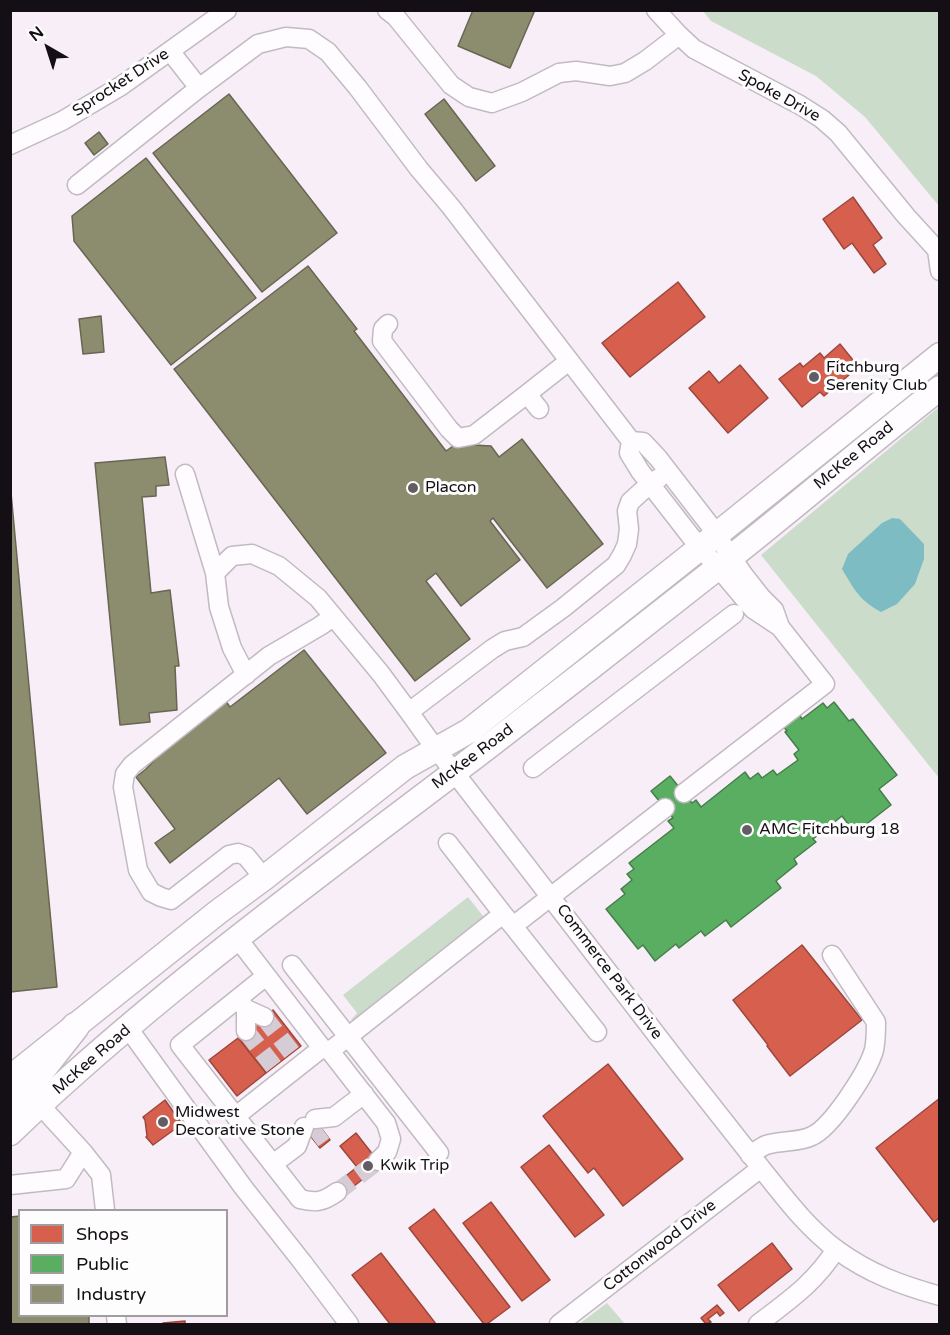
<!DOCTYPE html>
<style>
body{margin:0}
#map{position:relative;width:950px;height:1335px;overflow:hidden;background:#f8eef8;font-family:"Varela Round",sans-serif}
canvas{display:block}
.frame{position:absolute;inset:0;border:12px solid #140e15;pointer-events:none}
.legend{position:absolute;left:18px;top:1209px;width:210px;height:108px;box-sizing:border-box;background:#fdfdfd;border:2px solid #a09da0;margin:0;padding:8px 10px;list-style:none;font-size:18px;color:#140e15}
.legend li{display:flex;align-items:center;gap:12px;height:30px}
.legend b{width:30px;border:2px solid #a09da0}
.north{position:absolute;left:18px;top:18px;width:60px;height:60px;-webkit-text-stroke:4px #fdfdfd;paint-order:stroke;rotate:321deg;font-size:16px;font-weight:700;line-height:24px;text-align:center;color:#140e15}
.north::after{content:'';display:block;margin:auto;width:21px;height:27px;background:#140e15;clip-path:polygon(50% 0,100% 100%,50% 72%,0 100%)}
</style>
<div id="map">
<canvas width="950" height="1335"></canvas>
<div class="frame"></div>
<ul class="legend">
<li><b style="height:16px;background:#d6604d"></b>Shops</li>
<li><b style="height:16px;background:#5aae61"></b>Public</li>
<li><b style="height:16px;background:#8c8c6e"></b>Industry</li>
</ul>
<div class="north">N</div>
</div>
<script>
const ctx = document.querySelector('canvas').getContext('2d');
ctx.lineJoin = 'round';
function fillPath(path, color) {
  ctx.fillStyle = color;
  ctx.fill(path, 'evenodd');
}
function trace(path, color, width, dash) {
  ctx.strokeStyle = color;
  ctx.lineWidth = width;
  ctx.lineCap = dash ? 'butt' : 'round';
  ctx.setLineDash(dash || []);
  ctx.stroke(path);
}
function label(font, color, halo, rows, align = 'center') {
  ctx.font = font + ' "Varela Round",sans-serif';
  ctx.lineWidth = 6;
  ctx.setLineDash([]);
  ctx.textBaseline = 'middle';
  ctx.strokeStyle = halo;
  ctx.fillStyle = color;
  for (const [text, x, y, turn = 0] of rows) {
    ctx.save();
    ctx.translate(x, y);
    ctx.rotate((+turn || 0) * Math.PI / 180);
    ctx.textAlign = isNaN(turn) ? turn : align;
    if (halo) ctx.strokeText(text, 0, 0);
    ctx.fillText(text, 0, 0);
    ctx.restore();
  }
}
const green = new Path2D(`
 M703,11H939V206L865,117L816,76L711,21Z
 M939,407V778L761,555Z
 M468,897L483,916L491,910L492,912L358,1020H351L357,1013L343,995Z
 M607,1303L625,1324H579Z`);
const water = new Path2D(`
 M892,518L900,519L924,544V559L915,584L897,604L881,612C859,600 854,589 842,569L848,554L882,523Z`);
const shops = new Path2D(`
 M853,197L882,238L873,245L886,264L874,273L852,243L844,249L823,219Z
 M678,282L705,317L630,377L602,343Z
 M840,344L857,365L847,373L849,375L824,396L820,392L802,407L779,379L800,363L803,367L820,353L824,358Z
 M740,365L768,398L728,433L689,388L709,371L719,383Z
 M802,945L862,1020L790,1076L767,1046L768,1045L733,1000Z
 M273,1010L301,1046L266,1073L238,1038Z
 M238,1038L266,1073L237,1096L209,1060Z
 M608,1064L683,1159L623,1206L594,1168L588,1173L543,1116Z
 M940,1098V1217L934,1222L876,1148Z
 M165,1100L182,1124L153,1145L146,1137L147,1136L145,1120L143,1117Z
 M313,1117L330,1140L320,1148L302,1125Z
 M356,1133L381,1165L340,1197L332,1187L357,1167L340,1146Z
 M549,1145L604,1215L575,1237L521,1167Z
 M491,1202L550,1280L522,1301L463,1223Z
 M434,1209L510,1307L487,1324H484L409,1228Z
 M772,1243L792,1269L739,1311L718,1285Z
 M381,1253L436,1324H390L352,1275Z
 M717,1305L724,1313L720,1316L717,1312L708,1319L711,1322L706,1324L701,1318Z
 M185,1321V1324H163V1323Z`);
const public = new Path2D(`
 M834,702L849,721L853,719L897,775L879,789L891,805L855,833L842,816L813,839L816,842L794,859L797,864L776,881L781,888L731,927L726,920L705,936L701,931L679,948L676,944L655,961L643,945L638,949L606,909L625,894L621,889L632,880L627,874L634,869L629,863L674,828L668,821L673,818L651,791L670,776L692,803L696,800L701,807L745,772L750,779L758,773L762,778L773,770L777,775L798,760L794,754L799,750L785,732L787,731L783,726L799,714L802,719L823,703L827,708Z`);
const industry = new Path2D(`
 M473,10H535L510,68L458,46Z
 M229,94L337,233L262,292L153,153Z
 M444,99L495,166L476,181L425,114Z
 M99,132L108,144L94,155L85,143Z
 M146,158L256,298L171,365L74,241L72,216Z
 M308,266L357,329L354,331L446,451L456,444L491,446L499,457L522,439L603,544L547,588L493,518L490,521L520,560L461,606L436,573L426,581L470,639L415,681L174,369Z
 M101,316L104,352L83,354L79,319Z
 M165,457L169,485L156,486V496L142,497L151,593L170,590L179,666H175L177,710L149,713L150,722L120,725L95,463Z
 M10,482L57,987L10,992Z
 M304,650L386,753L307,814L279,778L170,863L155,843L175,829L136,777L146,769L169,745L225,700L230,707Z
 M20,1216V1316H89V1324H10V1217Z`);
const minorTunnel = new Path2D(`
 M264,1017L292,1053
 M246,1031L274,1067
 M313,1139L324,1131
 M337,1192L378,1161`);
const minor = new Path2D(`
 M387,10L396,17L451,85L469,97L492,103L522,92L559,73L576,71L610,76L625,73L645,61L679,35
 M656,10L679,35L694,49L800,105L822,119L838,133L906,216L937,250L940,251
 M170,51L199,88L258,44L286,37L309,39L328,52L358,88L419,169L451,207L631,441L643,442L658,458L709,524L743,574L761,597L774,610L780,627
 M10,145L62,121L121,86L227,10
 M77,185L199,88
 M937,250L940,271
 M388,324L383,329L382,341L449,429L458,438L474,435L527,394
 M539,409L527,394L569,361
 M631,441L629,453L640,471L692,538L727,578L753,609L780,627L825,684L684,793
 M185,474L215,573
 M246,675L232,648L219,607L215,573L232,556L252,554L279,566L318,598L381,674L409,712L427,737C511,846 595,954 679,1064C705,1097 731,1130 757,1163C782,1194 805,1226 837,1250C870,1274 901,1285 940,1296
 M409,712L492,649L505,641L523,637L563,608L616,565L622,555L627,544L629,529L627,511L630,502L642,491L659,478
 M533,768L734,614
 M448,843L503,914
 M264,878L246,856L238,853L229,855L171,900L161,897L151,892L138,870L123,787L125,774L132,765L269,656L320,626L333,617
 M513,926L597,1032
 M238,939L322,1048L330,1051L503,914L513,926L665,808
 M292,965L439,1153
 M266,976L180,1045L300,1199C316,1203 323,1202 337,1192
 M238,999L246,1009V1031
 M246,1009L264,1017
 M128,1028L243,1187L303,1263L349,1324
 M330,1051L386,1123L391,1139L387,1152L378,1161
 M236,1116L322,1048
 M315,1119L334,1117L364,1094
 M83,1152L101,1175L105,1210
 M750,1155C755,1152 761,1147 766,1145C781,1140 798,1143 812,1136C832,1127 868,1071 874,1050C876,1041 876,1031 876,1022L832,955
 M273,1164L297,1146L304,1127
 M10,1185L66,1179L83,1152L40,1105
 M116,1316L117,1324
 M559,1324L761,1168
 M758,1324C788,1301 816,1282 836,1249`);
const major = new Path2D(`
 M10,1078L218,912L264,878L405,767L469,731L700,548L940,355
 M10,1133C157,992 324,872 485,749C567,686 649,622 730,558C801,502 869,443 940,388`);
const highway = new Path2D(`
 M10,1102L34,1079L75,1027`);
const markers = [
 [814,377,6,"#645c64"],
 [413,488,6,"#645c64"],
 [747,830,6,"#645c64"],
 [163,1122,6,"#645c64"],
 [368,1166,6,"#645c64"]
];
const streetNames = [
 ["Sprocket Drive",121,83,-33],
 ["Spoke Drive",779,96,29],
 ["McKee Road",854,456,-39],
 ["McKee Road",473,757,-37],
 ["Commerce Park Drive",609,972,53],
 ["McKee Road",92,1060,-41],
 ["Cottonwood Drive",660,1246,-38]
];
const poiNames = [
 ["Fitchburg",826,368],
 ["Serenity Club",826,386],
 ["Placon",425,488],
 ["AMC Fitchburg 18",759,830],
 ["Midwest",175,1113],
 ["Decorative Stone",175,1131],
 ["Kwik Trip",380,1166]
];
fillPath(green, '#cbdcca');
fillPath(water, '#7ebcc3');
fillPath(shops, '#d6604d');
trace(shops, '#9c473c', 1.5);
fillPath(public, '#5aae61');
trace(public, '#457e4a', 1.5);
fillPath(industry, '#8c8c6e');
trace(industry, '#686653', 1.5);
trace(minorTunnel, '#d6ccd6', 18, [18, 9]);
trace(minor, '#c2bac2', 21);
trace(major, '#c2bac2', 27);
trace(highway, '#c2bac2', 30);
trace(minor, '#fefcfe', 18);
trace(major, '#fefcfe', 24);
trace(highway, '#fefcfe', 27);
for (const [x, y, r, color] of markers) {
  const dot = new Path2D();
  dot.arc(x, y, r, 0, 2 * Math.PI);
  ctx.fillStyle = color;
  ctx.fill(dot);
  trace(dot, '#fdfdfd', 2);
}
label('16px', '#140e15', '#fdfdfd', streetNames);
label('16px', '#140e15', '#fdfdfd', poiNames, 'left');
</script>
